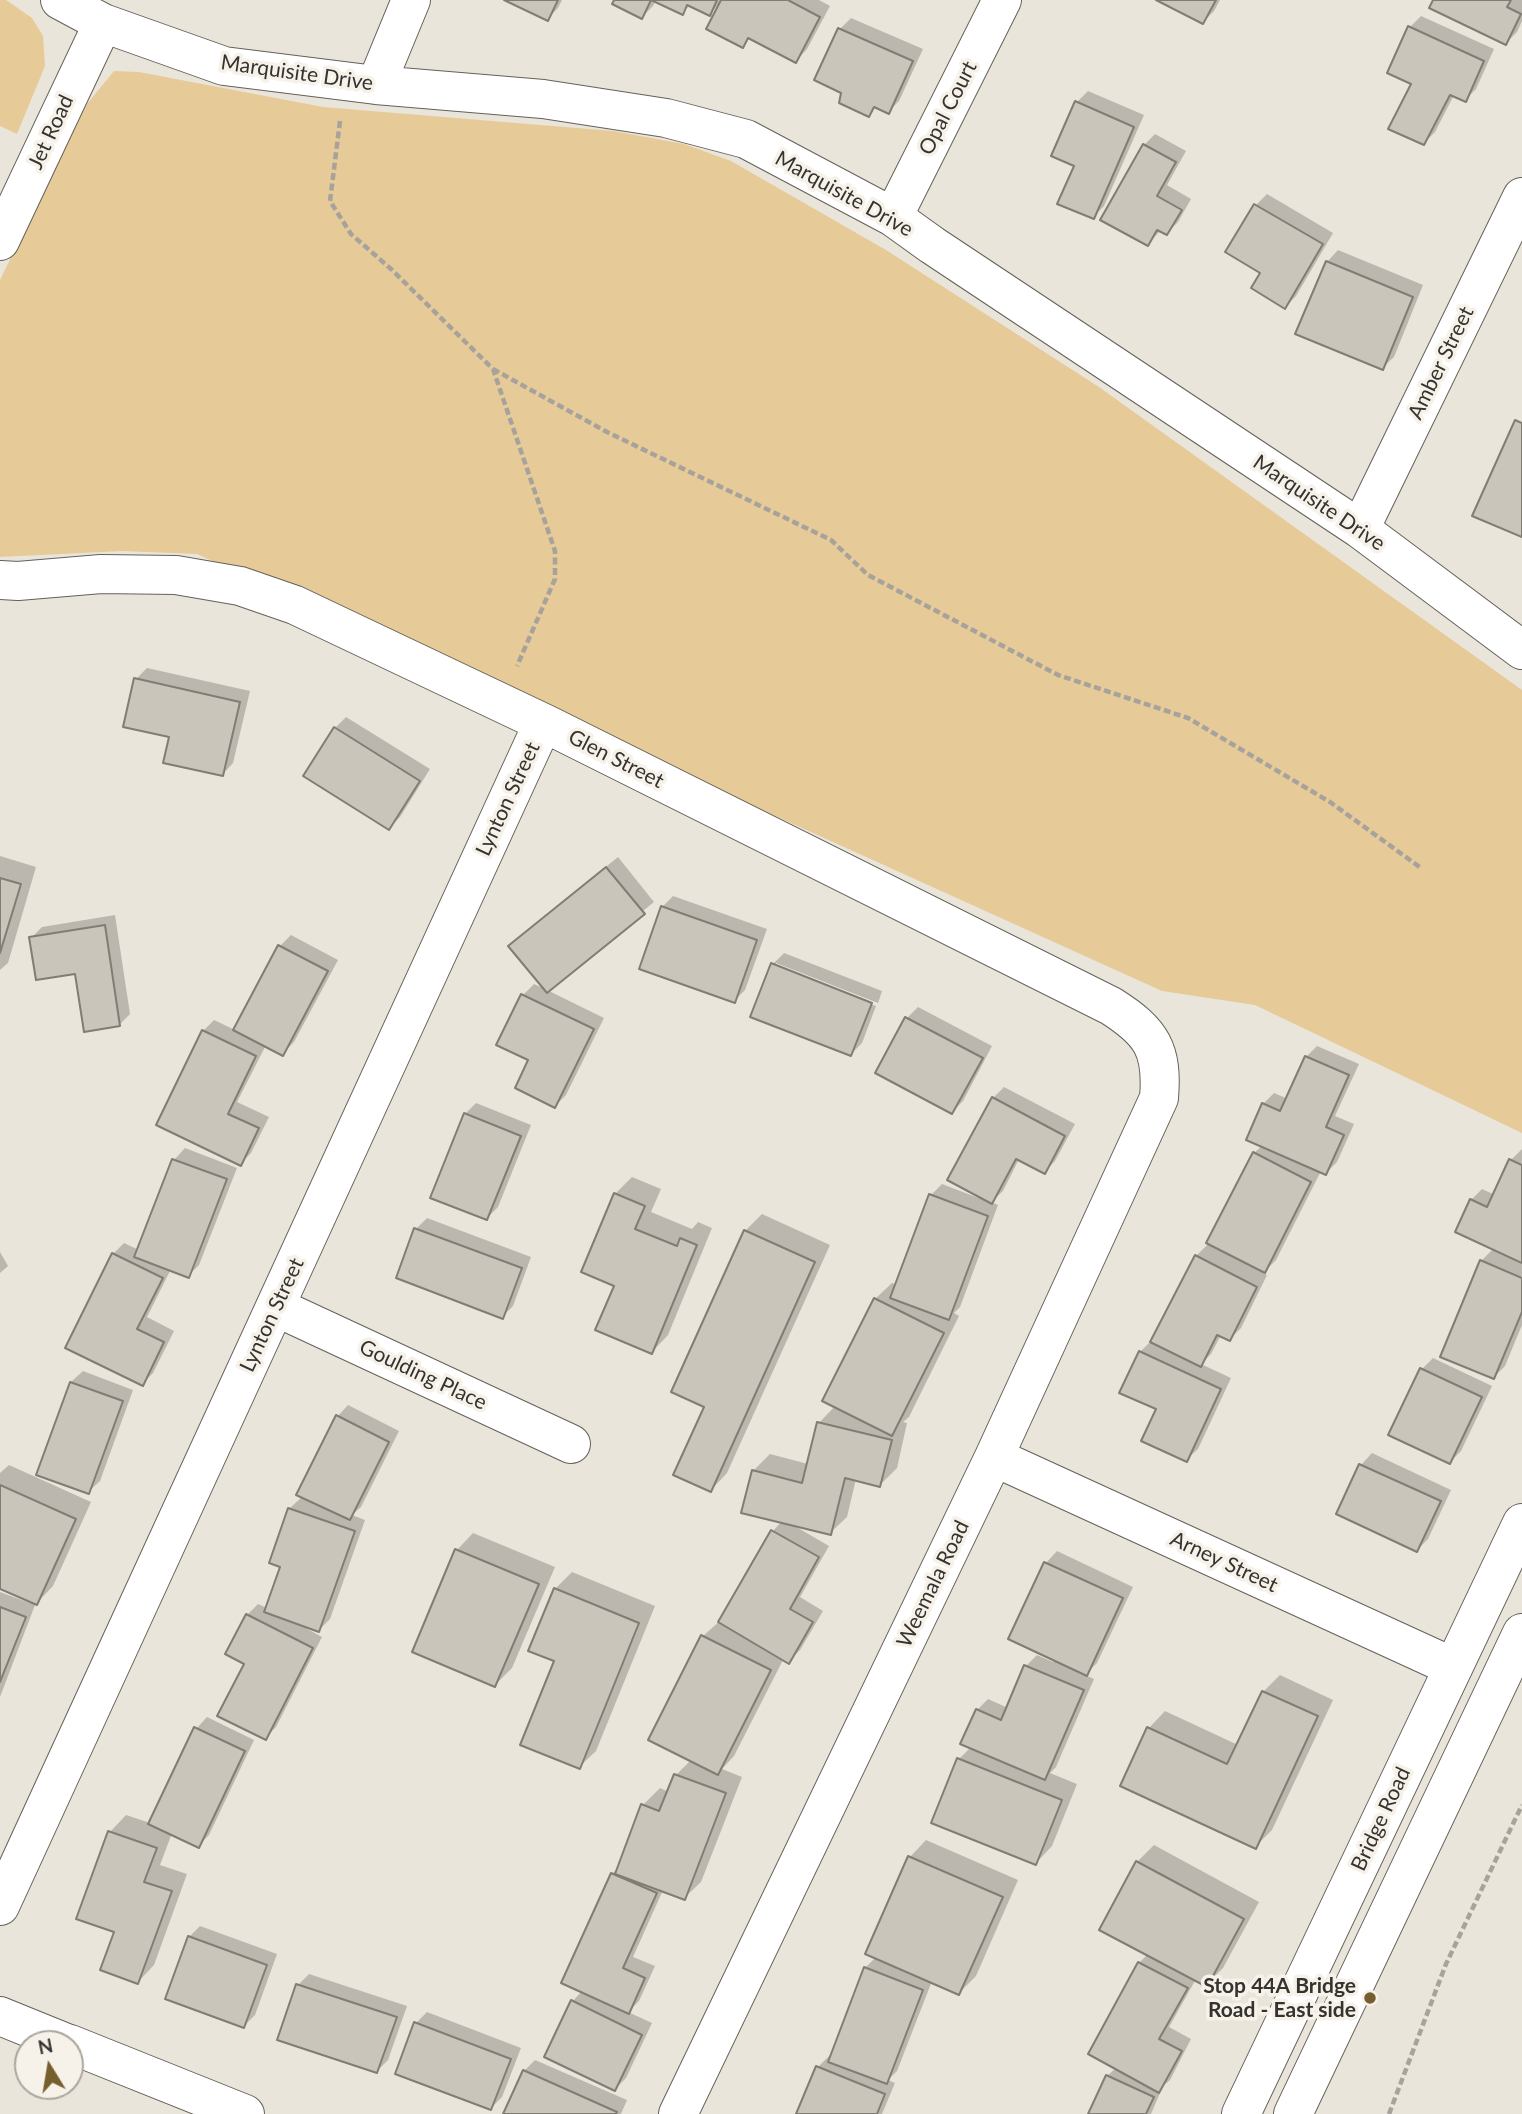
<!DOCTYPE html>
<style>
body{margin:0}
#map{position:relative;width:1522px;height:2114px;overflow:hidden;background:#eae5db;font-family:Lato,sans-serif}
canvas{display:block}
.north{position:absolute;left:14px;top:2030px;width:70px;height:70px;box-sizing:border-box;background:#f7f2e9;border:2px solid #a9a69f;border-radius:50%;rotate:349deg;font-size:19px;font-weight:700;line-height:28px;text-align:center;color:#353330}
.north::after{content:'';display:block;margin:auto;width:24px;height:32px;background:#775e2f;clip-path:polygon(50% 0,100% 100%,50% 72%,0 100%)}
</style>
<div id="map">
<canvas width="1522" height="2114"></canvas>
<div class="north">N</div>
</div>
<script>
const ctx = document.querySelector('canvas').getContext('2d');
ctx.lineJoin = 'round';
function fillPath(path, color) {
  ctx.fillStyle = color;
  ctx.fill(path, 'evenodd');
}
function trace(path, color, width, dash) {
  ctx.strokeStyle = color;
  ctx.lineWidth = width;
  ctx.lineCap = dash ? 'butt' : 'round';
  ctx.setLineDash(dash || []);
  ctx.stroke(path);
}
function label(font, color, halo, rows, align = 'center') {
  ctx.font = font + ' Lato,sans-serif';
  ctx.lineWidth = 7;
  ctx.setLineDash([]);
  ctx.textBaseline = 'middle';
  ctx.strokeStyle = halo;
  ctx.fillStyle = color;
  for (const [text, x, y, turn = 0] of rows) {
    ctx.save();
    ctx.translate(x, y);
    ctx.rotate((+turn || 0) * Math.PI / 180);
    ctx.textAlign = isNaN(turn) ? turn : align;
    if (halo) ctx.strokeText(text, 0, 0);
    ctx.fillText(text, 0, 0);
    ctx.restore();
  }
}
const green = new Path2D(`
 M0,0H6L32,18L43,36L45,66L17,134L0,126Z
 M114,71L139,72L323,107L613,131L684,144L731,161L886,250L1099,387L1522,690V1133L1255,1005L1162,991L197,554L122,551L0,557V280L83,109Z`);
const shadow = new Path2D(`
 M508,0H562L558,8L547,19Z
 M616,0H819L830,6L807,49L796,61L751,37L742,46L720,3L710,14L690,5L683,13L656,0L653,6L642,17Z
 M1160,0H1220L1214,11L1203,22Z
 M1435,0H1522V21L1517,32L1506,43Z
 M1421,16L1494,49L1476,89L1465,100L1454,95L1435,132L1424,143L1413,83L1410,27Z
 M851,18L923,49L899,101L888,112L877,106L868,114L840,29Z
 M1088,91L1144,115L1104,206L1093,217L1076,165L1077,102Z
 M1155,134L1186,151L1167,185L1191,199L1178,222L1167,233L1161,230L1148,244L1144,145Z
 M1267,194L1333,233L1296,296L1285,307L1263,272L1228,251L1256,205Z
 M1338,250L1423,285L1394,357L1382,368L1297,333L1327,262Z
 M147,668L250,691L233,763L222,775L171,736L136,679Z
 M346,717L430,769L400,817L389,828L305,775L335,728Z
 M0,856L36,867L8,963L0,970Z
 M618,857L654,902L547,990L604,1018L566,1095L555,1106L531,1059L499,1044L523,995L534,984L547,990L522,935Z
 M673,896L767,929L745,990L734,1001L662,907Z
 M115,915L130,1014L119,1025L76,972L31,938L42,927Z
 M291,935L338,960L294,1042L283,1053L266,1045L237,1102L269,1117L251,1153L240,1164L203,1031L214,1020L235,1030L280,946Z
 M784,953L882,991L878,1003L776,963V967L876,1006L862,1043L851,1054L773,964Z
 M918,1007L992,1046L963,1101L952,1112L878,1073L907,1018Z
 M1317,1046L1359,1064L1335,1116L1354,1124L1337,1162L1326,1173L1321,1171L1276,1260L1263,1273L1267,1275L1241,1328L1230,1339L1221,1335L1211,1354L1201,1364L1231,1378L1198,1449L1186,1460L1158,1408L1140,1352L1151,1341L1196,1256L1208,1244L1254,1153L1263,1145V1104L1274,1093L1288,1099L1306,1057Z
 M1004,1087L1075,1124L1055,1161L1044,1172L1019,1159L1003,1191L991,1202L998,1205L960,1307L954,1313L959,1316L909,1417L903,1422L907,1423L897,1468L880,1485L856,1479L847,1517L830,1533L793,1525L829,1546L800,1597L823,1611L800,1650L789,1661L784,1658L734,1756L722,1769L742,1777L701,1882L684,1898L663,1890L633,1957L655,1966L639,2001L628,2012L652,2023L626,2078L615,2089L546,2056L573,2001L582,1991L612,1874L619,1867L643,1805L660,1788L669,1792L676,1775L691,1760L703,1636L721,1620L773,1531L782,1521L753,1471L770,1454L808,1464L819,1423L835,1406L875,1299L892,1283L897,1285L931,1195L942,1184L981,1199L993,1098Z
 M476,1103L531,1125L498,1207L487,1218L465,1114Z
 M185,1148L237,1168L199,1265L188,1276L171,1269L147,1317L174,1331L153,1373L142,1384L113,1254L124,1243L139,1250L174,1160Z
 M1522,1149V1325L1505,1366L1494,1377L1481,1261L1494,1248L1471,1200L1482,1189L1495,1195L1511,1160Z
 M632,1177L661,1189L651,1212L692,1229L698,1222L712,1228L668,1335L652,1352L616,1285L615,1194Z
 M762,1214L830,1245L727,1473L711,1490L706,1406L745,1231Z
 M427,1218L531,1257L513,1306L502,1317L416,1229Z
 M0,1252L8,1266L0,1273Z
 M1433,1358L1492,1386L1461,1451L1450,1462L1422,1369Z
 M83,1371L133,1390L100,1481L88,1492L38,1474L71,1382Z
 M348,1405L399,1431L361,1507L352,1515L365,1520L330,1619L319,1630L303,1624L302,1626L322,1637L276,1727L265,1738L246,1663L247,1615L258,1604L267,1608L282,1566L271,1562L290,1508L303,1496L337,1417Z
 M1372,1453L1451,1490L1428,1539L1417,1550L1338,1513L1361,1465Z
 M9,1465L91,1502L53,1586L35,1605L0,1697V1592L30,1603L31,1601L0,1587V1473Z
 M473,1533L555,1567L512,1668L495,1685L457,1550Z
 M1057,1551L1133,1587L1097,1663L1085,1675L1094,1679L1056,1767L1050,1773L1077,1784L1052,1846L1036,1863L959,1759L971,1747L977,1710L988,1699L1008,1708L1026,1666L1037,1655L1053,1662L1054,1659L1010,1639L1046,1563Z
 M572,1572L655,1606L596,1751L579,1767L555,1589Z
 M1280,1675L1333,1700L1272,1830L1255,1847L1149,1728L1165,1711L1238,1745L1263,1692Z
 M207,1717L254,1740L209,1835L198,1846L172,1833L160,1865L187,1874L154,1965L138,1982L116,1931L79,1918L110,1832L126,1815L150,1823L196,1729Z
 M926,1840L1018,1880L976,1976L959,1993L932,1981L897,2071L888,2080L895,2083L882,2114H798L818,2067L829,2056L831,2057L865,1968L876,1957L867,1953L910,1857Z
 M1154,1845L1259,1902L1223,1968L1206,1985L1196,1979L1169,2027L1191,2039L1170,2080L1163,2086L1151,2114H1090L1107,2076L1116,2068L1090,2054L1139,1963L1148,1954L1137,1862Z
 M200,1926L277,1954L255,2015L244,2026L189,1937Z
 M309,1974L407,2006L388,2060L377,2071L298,1985Z
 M427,2012L521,2048L502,2097L491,2108L416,2023Z
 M535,2060L627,2100L621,2114H505L524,2071Z`);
const building = new Path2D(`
 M504,0H558L548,21Z
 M614,0H717L710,16L687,5L683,15L651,0L642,19L612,4Z
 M721,0H788L820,17L796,63L748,38L743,48L706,29Z
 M1156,0H1216L1203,24Z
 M1433,0H1511L1507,7L1521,14L1506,45L1429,8Z
 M1408,26L1484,61L1466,102L1450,95L1424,145L1388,129L1411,84L1387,73Z
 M838,28L913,61L889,114L874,107L869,117L839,103L841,93L814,80Z
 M1075,101L1134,127L1094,219L1057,204L1074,166L1051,156Z
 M1143,144L1176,162L1157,196L1182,210L1167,235L1157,230L1148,246L1100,220Z
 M1254,204L1323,244L1285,309L1251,288L1260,273L1225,252Z
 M1326,261L1413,297L1383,370L1295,334Z
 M1515,420L1522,423V537L1472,516Z
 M134,678L240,702L223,776L163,763L169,737L123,727Z
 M334,727L420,781L389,830L303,776Z
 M606,867L645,914L547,993L508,946Z
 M0,878L21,884L0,953Z
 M661,906L757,940L735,1003L639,969Z
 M105,925L120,1026L84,1032L75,974L36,980L29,937Z
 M278,945L328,971L283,1056L233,1030Z
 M771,963L872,1003L851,1056L750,1017Z
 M521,994L594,1029L555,1108L515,1088L528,1060L496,1045Z
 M905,1017L983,1058L952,1114L875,1073Z
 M202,1030L256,1056L228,1114L259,1128L241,1166L156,1125Z
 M1305,1056L1349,1075L1326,1127L1344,1135L1326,1175L1246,1140L1262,1103L1280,1111Z
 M992,1097L1065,1136L1045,1174L1016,1159L992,1204L947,1180Z
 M464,1113L521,1136L487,1220L430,1198Z
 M1253,1152L1311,1182L1265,1273L1206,1243Z
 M172,1159L227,1179L189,1278L134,1257Z
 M1509,1159L1522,1165V1263L1455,1232L1470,1199L1487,1207Z
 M614,1193L645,1206L635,1229L677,1246L680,1238L697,1245L652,1354L595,1330L614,1286L581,1272Z
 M929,1194L988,1216L949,1320L890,1298Z
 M414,1228L522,1268L503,1319L396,1278Z
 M744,1230L815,1262L711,1492L673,1475L704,1407L671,1392Z
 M112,1253L163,1278L137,1329L164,1342L143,1386L65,1348Z
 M1195,1255L1257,1287L1230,1341L1217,1335L1201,1367L1150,1342Z
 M1480,1260L1522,1278V1312L1494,1379L1440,1357Z
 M874,1298L944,1333L892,1436L822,1401Z
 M1139,1351L1221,1389L1187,1462L1141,1441L1156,1409L1119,1393Z
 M1420,1368L1482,1397L1450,1464L1388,1435Z
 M70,1382L123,1401L89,1494L36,1475Z
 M336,1415L389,1442L350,1520L296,1495Z
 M817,1422L892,1440L880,1487L845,1478L831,1535L741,1513L752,1470L802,1483Z
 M1359,1464L1441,1501L1417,1552L1336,1514Z
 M0,1485L76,1519L37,1605L0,1589Z
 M288,1508L355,1531L319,1632L264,1612L280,1567L269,1563Z
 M771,1530L819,1557L790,1609L813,1622L789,1664L718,1622Z
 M455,1549L539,1584L495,1687L412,1652Z
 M1044,1562L1123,1598L1087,1676L1008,1639Z
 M554,1588L639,1623L580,1769L520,1745L554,1661L528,1651Z
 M0,1607L26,1617L0,1682Z
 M246,1614L313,1648L266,1740L217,1716L244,1664L225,1654Z
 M701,1635L771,1670L718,1775L648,1740Z
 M1024,1665L1084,1690L1045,1780L960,1744L976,1709L1001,1720Z
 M1262,1691L1318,1716L1256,1849L1120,1786L1147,1727L1227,1764Z
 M194,1727L245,1751L199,1848L148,1824Z
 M957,1758L1062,1800L1036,1865L931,1823Z
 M674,1774L726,1793L685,1900L615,1874L641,1804L659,1811Z
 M108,1831L157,1848L144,1882L172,1891L138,1984L100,1970L114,1932L76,1919Z
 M908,1856L1003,1897L959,1995L865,1954Z
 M1136,1861L1244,1919L1207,1987L1099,1930Z
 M611,1873L657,1893L623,1968L645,1978L629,2014L561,1983Z
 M188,1936L267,1965L244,2028L165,1999Z
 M1138,1962L1188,1988L1159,2039L1182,2051L1159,2093L1088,2054Z
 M864,1967L923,1990L887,2084L828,2062Z
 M296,1984L397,2017L377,2073L277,2040Z
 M571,2000L642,2035L615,2091L544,2057Z
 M414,2022L511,2059L491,2110L395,2074Z
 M816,2066L885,2094L877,2114H796Z
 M523,2070L617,2112L616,2114H503Z
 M1106,2075L1154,2097L1146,2114H1088Z`);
const path = new Path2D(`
 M340,121L330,201L351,234L391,269L493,369L555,551V579L517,666
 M493,369L607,432L831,540L868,575L1058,675L1188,718L1330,802L1421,868
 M1389,2114L1446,1964L1522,1805`);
const street = new Path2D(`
 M60,0L103,23L224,66L376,85L543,99L666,118L746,139L893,217L932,245L1360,529L1522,650
 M376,85L411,0
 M893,217L1002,0
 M0,241L103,23
 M1360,529L1522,197
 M0,580L18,581L101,574L176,575L240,586L295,605L548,725L1111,1006C1152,1032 1163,1050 1159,1098L994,1457L678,2114
 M276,1307L571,1444
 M994,1457L1453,1667
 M0,1906L543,723
 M0,2016L69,2044
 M70,2044L245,2114`);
const secondary = new Path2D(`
 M1241,2114L1522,1523
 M1293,2114L1522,1633`);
const markers = [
 [1370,1998,7,"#775e2f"]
];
const streetNames = [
 ["Marquisite Drive",297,73,8],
 ["Opal Court",948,108,-63],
 ["Jet Road",51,132,-65],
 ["Marquisite Drive",844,194,29],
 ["Amber Street",1441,363,-64],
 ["Marquisite Drive",1319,503,34],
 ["Glen Street",616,759,27],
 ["Lynton Street",508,799,-65],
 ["Lynton Street",272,1315,-65],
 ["Goulding Place",423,1375,25],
 ["Arney Street",1224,1562,25],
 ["Weemala Road",933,1584,-64],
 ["Bridge Road",1381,1819,-65]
];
const poiNames = [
 ["Stop 44A Bridge",1356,1986],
 ["Road - East side",1356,2010]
];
fillPath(green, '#e6ca98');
fillPath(shadow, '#0003');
fillPath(building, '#cac5bb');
trace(building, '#817c74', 2);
trace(street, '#656159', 40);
trace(secondary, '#656159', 40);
trace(path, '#a7a39c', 4.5, [7, 3.5]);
trace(street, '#fff', 38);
trace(secondary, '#fff', 38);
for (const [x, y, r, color] of markers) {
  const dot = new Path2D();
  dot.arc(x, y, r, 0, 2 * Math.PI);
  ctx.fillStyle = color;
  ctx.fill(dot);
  trace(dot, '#f7f2e9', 2.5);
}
label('21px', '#353330', '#f7f2e9', streetNames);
label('bold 21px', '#353330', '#f7f2e9', poiNames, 'right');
</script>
